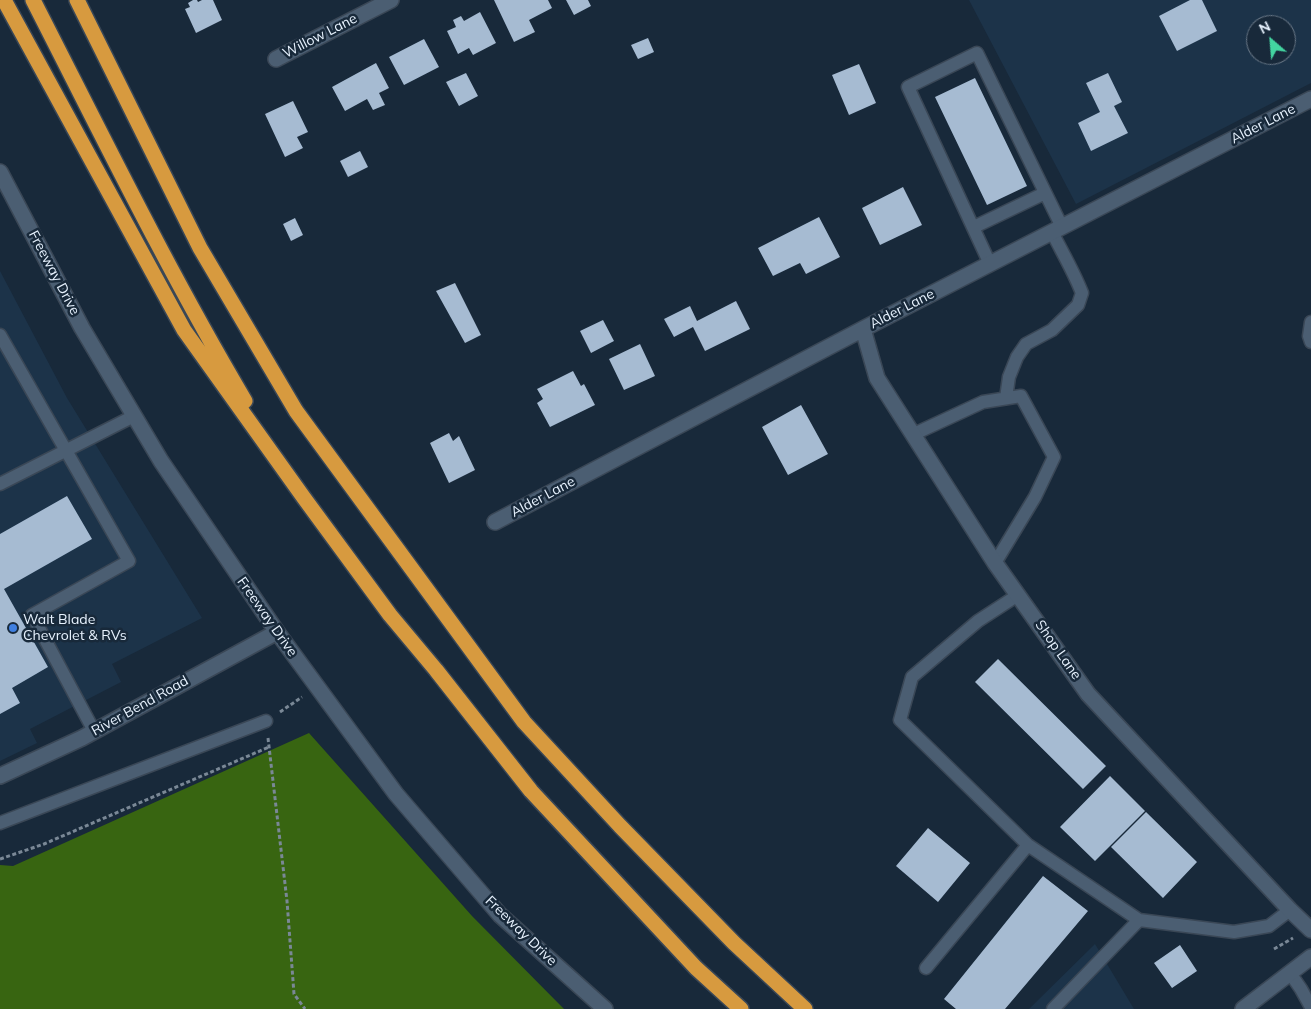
<!DOCTYPE html>
<style>
body{margin:0}
#map{position:relative;width:1311px;height:1009px;overflow:hidden;background:#18293a;font-family:Mulish,sans-serif}
canvas{display:block}
.north{position:absolute;left:1246px;top:15px;width:50px;height:50px;box-sizing:border-box;background:#18293a;border:1px solid #6b7988;border-radius:50%;rotate:333deg;font-size:14px;font-weight:700;line-height:20px;text-align:center;color:#e7f2fe}
.north::after{content:'';display:block;margin:auto;width:18px;height:22px;background:#43d4a0;clip-path:polygon(50% 0,100% 100%,50% 72%,0 100%)}
</style>
<div id="map">
<canvas width="1311" height="1009"></canvas>
<div class="north">N</div>
</div>
<script>
const ctx = document.querySelector('canvas').getContext('2d');
ctx.lineJoin = 'round';
function fillPath(path, color) {
  ctx.fillStyle = color;
  ctx.fill(path, 'evenodd');
}
function trace(path, color, width, dash) {
  ctx.strokeStyle = color;
  ctx.lineWidth = width;
  ctx.lineCap = dash ? 'butt' : 'round';
  ctx.setLineDash(dash || []);
  ctx.stroke(path);
}
function label(font, color, halo, rows, align = 'center') {
  ctx.font = font + ' Mulish,sans-serif';
  ctx.lineWidth = 5;
  ctx.setLineDash([]);
  ctx.textBaseline = 'middle';
  ctx.strokeStyle = halo;
  ctx.fillStyle = color;
  for (const [text, x, y, turn = 0] of rows) {
    ctx.save();
    ctx.translate(x, y);
    ctx.rotate((+turn || 0) * Math.PI / 180);
    ctx.textAlign = isNaN(turn) ? turn : align;
    if (halo) ctx.strokeText(text, 0, 0);
    ctx.fillText(text, 0, 0);
    ctx.restore();
  }
}
const built = new Path2D(`
 M969,0H1311V83L1076,204ZM1256,25H1286V55H1256Z
 M0,271L67,398L202,618L112,664L121,682L30,729L37,743L0,761Z
 M1095,944L1134,1009H1029Z`);
const forest = new Path2D(`
 M309,733L472,916L564,1009H0V865L13,866Z`);
const building = new Path2D(`
 M193,0H197L198,2L202,0H213L222,20L196,33L185,9L190,7L188,3Z
 M494,0H548L552,8L529,20L535,32L514,42Z
 M566,0H588L591,6L574,15Z
 M1190,0H1202L1217,31L1177,51L1159,16Z
 M480,12L496,43L473,55L469,48L458,54L447,31L456,27L453,20L461,16L464,21Z
 M648,38L654,52L638,59L631,45Z
 M424,39L439,67L404,85L389,57Z
 M376,63L389,88L379,93L385,105L373,110L367,99L345,111L332,87Z
 M859,64L876,103L849,115L832,75Z
 M466,73L478,96L459,106L446,82Z
 M1108,73L1122,102L1114,106L1128,133L1091,151L1078,123L1100,112L1086,83Z
 M975,78L1027,186L987,205L935,97Z
 M293,101L308,132L297,137L303,148L285,157L265,114Z
 M360,151L368,167L348,177L340,161Z
 M903,187L922,225L880,245L862,208Z
 M819,217L840,257L806,274L800,263L773,276L758,248Z
 M295,218L303,235L291,241L283,224Z
 M455,283L481,335L465,343L436,291Z
 M736,301L750,329L705,351L693,327L674,337L664,319L690,306L697,321Z
 M603,320L614,341L591,353L580,331Z
 M640,344L655,376L624,390L609,359Z
 M573,371L581,386L584,384L595,405L550,427L537,403L543,399L537,389Z
 M801,405L828,454L788,475L762,427Z
 M449,433L453,441L459,436L475,470L449,483L430,443Z
 M67,496L92,539L4,589L48,667L12,688L20,703L0,714V534Z
 M998,659L1106,766L1083,789L975,682Z
 M1110,776L1145,811L1095,861L1060,827Z
 M1146,812L1197,862L1163,898L1111,847Z
 M928,828L970,863L938,902L896,866Z
 M1043,876L1088,911L1005,1009H956L944,999Z
 M1180,945L1197,971L1172,988L1154,963Z`);
const path = new Path2D(`
 M280,712L302,697
 M268,738L287,901L294,994L305,1009
 M0,859L44,844L269,747
 M1274,949L1293,938`);
const service = new Path2D(`
 M974,227L1045,193
 M990,264L908,87L977,53L1062,227
 M1311,322L1309,336L1311,342
 M0,335L129,561L32,615L94,731
 M1006,398L1009,377L1017,357L1026,344L1052,330L1078,305L1082,293C1074,272 1062,252 1052,232
 M914,434L983,402L1021,396L1054,457L1035,497L995,563
 M0,484L134,416
 M1018,595L978,621L912,677L900,720L1028,845L1139,920L1234,932L1269,926L1290,910
 M0,823L266,721
 M926,968L1028,845
 M1290,973L1301,989L1311,1007
 M1053,1009L1139,920`);
const minor = new Path2D(`
 M276,59L391,0
 M863,329L877,378L995,563L1088,694L1290,910L1311,930
 M495,522L863,329L1311,99
 M0,776L82,738L277,632`);
const tertiary = new Path2D(`
 M0,172L82,328L161,461L277,632L396,794L500,915L605,1009
 M1243,1009L1311,957`);
const motorway = new Path2D(`
 M4,0L184,330L304,498L390,615L436,670L531,791L696,968L741,1009
 M33,0C102,135 168,271 245,401
 M77,0L200,248L296,411L524,722L620,826L734,943L805,1009`);
const markers = [
 [13,628,5,"#3f7fe0"]
];
const streetNames = [
 ["Willow Lane",320,36,-27],
 ["Alder Lane",1263,124,-27],
 ["Freeway Drive",54,273,62],
 ["Alder Lane",902,309,-27],
 ["Alder Lane",543,497,-28],
 ["Freeway Drive",267,617,55],
 ["Shop Lane",1058,650,55],
 ["River Bend Road",140,706,-29],
 ["Freeway Drive",521,931,44]
];
const poiNames = [
 ["Walt Blade",23,620],
 ["Chevrolet & RVs",23,636]
];
fillPath(built, '#1c3349');
fillPath(forest, '#386511');
fillPath(building, '#a6bbd2');
trace(service, '#3a4756', 15);
trace(minor, '#3a4756', 18);
trace(tertiary, '#3a4756', 18);
trace(motorway, '#3a4756', 18);
trace(path, '#7a8896', 3, [4, 2.5]);
trace(service, '#4b5e72', 12);
trace(minor, '#4b5e72', 15);
trace(tertiary, '#4b5e72', 15);
trace(motorway, '#d79a3f', 15);
for (const [x, y, r, color] of markers) {
  const dot = new Path2D();
  dot.arc(x, y, r, 0, 2 * Math.PI);
  ctx.fillStyle = color;
  ctx.fill(dot);
  trace(dot, '#18293a', 2);
}
label('14px', '#e7f2fe', '#18293a', streetNames);
label('14px', '#e7f2fe', '#18293a', poiNames, 'left');
</script>
